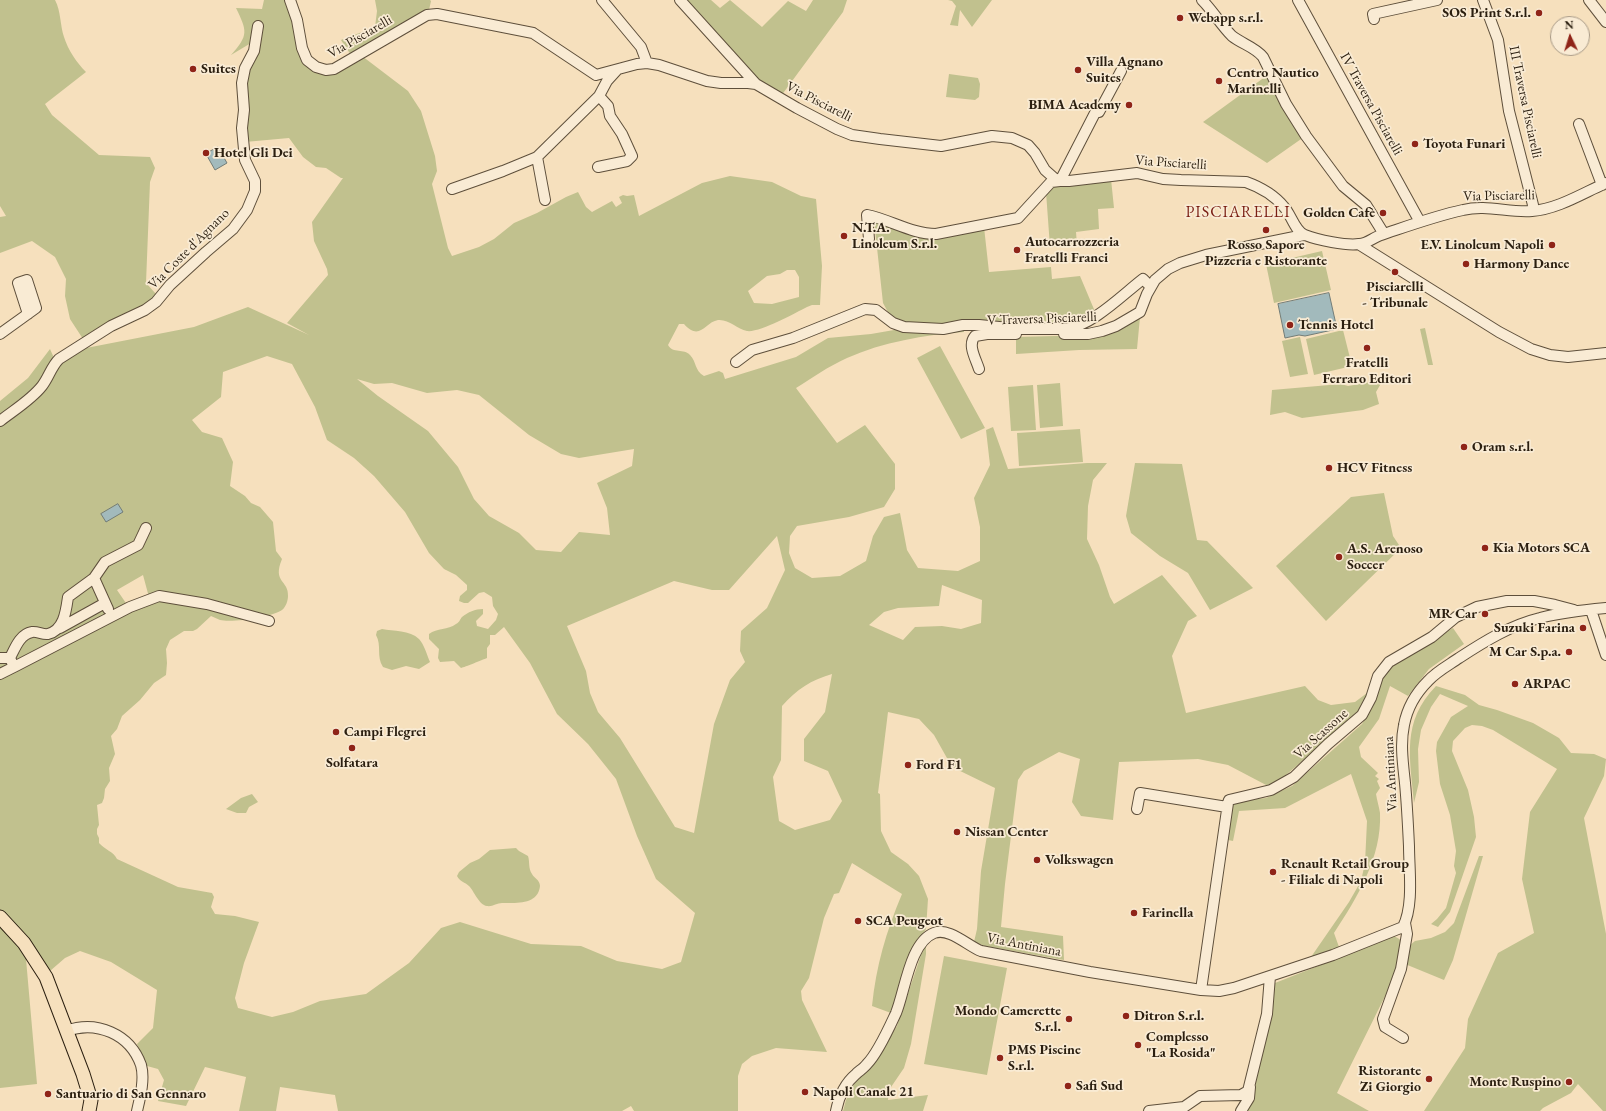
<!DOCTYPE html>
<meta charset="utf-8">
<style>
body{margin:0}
#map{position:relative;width:1606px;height:1111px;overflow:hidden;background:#f6e0bd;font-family:"EB Garamond",serif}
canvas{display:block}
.north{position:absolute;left:1550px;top:16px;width:40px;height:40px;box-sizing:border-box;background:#f9ebd4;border:1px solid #a79986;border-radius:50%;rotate:356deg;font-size:11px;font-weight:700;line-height:16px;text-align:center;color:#2b1f10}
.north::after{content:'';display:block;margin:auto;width:14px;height:18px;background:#8f2418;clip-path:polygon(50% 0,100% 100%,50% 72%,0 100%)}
</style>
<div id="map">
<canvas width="1606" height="1111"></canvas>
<div class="north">N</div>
</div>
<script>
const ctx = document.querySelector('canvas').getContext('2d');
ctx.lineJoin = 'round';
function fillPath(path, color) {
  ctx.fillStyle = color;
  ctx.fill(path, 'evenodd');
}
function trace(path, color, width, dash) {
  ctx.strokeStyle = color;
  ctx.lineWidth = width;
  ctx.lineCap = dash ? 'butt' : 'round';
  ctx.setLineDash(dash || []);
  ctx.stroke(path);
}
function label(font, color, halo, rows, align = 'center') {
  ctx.font = font + ' "EB Garamond",serif';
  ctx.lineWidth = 3.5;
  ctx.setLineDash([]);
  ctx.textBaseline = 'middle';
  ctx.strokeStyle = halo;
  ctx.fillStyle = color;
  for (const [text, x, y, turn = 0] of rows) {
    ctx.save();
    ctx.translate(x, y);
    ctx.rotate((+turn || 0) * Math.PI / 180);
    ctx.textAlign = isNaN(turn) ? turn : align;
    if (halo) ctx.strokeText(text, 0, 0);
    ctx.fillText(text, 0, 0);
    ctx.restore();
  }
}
const green = new Path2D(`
 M0,0H55C61,11 60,25 64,37C68,50 77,63 86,72L45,104L52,115L99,155L150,157L155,168L150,182L146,283L156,294L146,305L83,339L70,319L65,296L66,279L55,257L32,241L0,253V217L6,216L0,206Z
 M264,0H287L301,53L324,73L362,56L408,91L421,111L435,156L437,171L432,184L448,248L452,256L479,247L494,239L514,223L537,213L566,197L578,192L586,207L592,212L612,201L616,207L622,203L619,197L623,195L627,196L634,195L639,216L702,183L730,176L772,182L801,196L816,199L822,266L820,305H812L807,307C795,313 759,333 747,331C737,329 729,319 718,320C705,322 700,342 684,324H679L668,345C673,354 684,348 690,355C697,362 694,370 704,376L719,371L723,373L725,379L796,357L828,338L871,334L894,330L964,328V332C924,335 883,342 847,358C829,366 812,378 796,388L837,443L865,425L895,464V489L884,507L849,517L797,526L790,536L789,553L795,568L812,578L840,576L866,561L873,536L884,517L900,513L907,550L918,568L958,571L980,561V527L974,498L990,465L986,430L993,427L1008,469L1087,463H1107L1093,480L1088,506L1087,539L1099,565L1110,597L1114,604L1162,575L1197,616L1188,621L1172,656L1186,713L1305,686L1318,700L1331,705L1355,702L1371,690L1367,703L1354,717L1280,780L1268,786L1228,765L1198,759L1119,762L1113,820L1081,816L1072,802L1080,759L1059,752L1024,771L1018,780L1005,884L1001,927L1063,936L1064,960L985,946L974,942L977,929L981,871L995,788L952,767L934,735L919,719L888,712L878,793L880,794L881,831L891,852L908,864L919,876L928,899L926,929L920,939L891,1013L872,1006C876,966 886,932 902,894L852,863L839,893L834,894L824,918L809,978L801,991L802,1000L827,1052L776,1048L752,1056L742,1064L738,1076V1111H634L631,1106L622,1111H338L335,1095L280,1087L276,1111H239L246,1077L205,1067L186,1106L158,1101L164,1080L158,1069L147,1066L137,1044L153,1028L157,990L111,962L80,951L65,958L50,971L0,911V425L56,365L81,349L194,327L248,307L309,335L287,323L328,275L327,269L314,241L312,222L343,178H341L326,168L316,167L303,157L289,138L245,142V86L256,40L231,55C249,35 247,31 236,8L262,9ZM787,270H795L799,277V297L772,304L754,303L748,291L767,276L780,274ZM267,356L292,364L315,407L327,440L354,458L374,476L405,512L429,553L444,569L456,575L467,585V590L460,596L459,601L464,603H468L479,593L484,592L492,597L493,606L498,614L496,620L488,629L477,626L476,621L483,614V609C475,609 468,612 462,617C460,619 460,622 456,624C448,630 437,628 429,634V639L439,649L438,658L440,662L454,661L461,668C465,667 482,660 487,658V648L490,644V635H495L504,627L530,663L557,714L588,744L616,779L637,836L656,879L695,913L681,962L662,969L617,961L581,946L531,944L460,922L441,928L409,963L366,994L320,1001L293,1012L272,1017L238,1008L235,998L244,963L259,922L235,916L215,914L211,907L214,897L212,893L178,887L117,859C113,851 105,850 99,843V838L97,834V829L99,825L97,805L102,803L104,798L105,789L110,781L109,768L115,754L111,736L117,729L122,716L140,700L154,683L166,675L167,663L166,649L170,640L184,631H193L197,629L211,616C214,617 217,619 220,620C232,623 273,617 282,610C286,607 288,600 288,596C289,580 272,583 282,559L276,551L273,522L260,507L251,503L245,496L230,486L233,462L222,438L202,432L192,420L221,397L223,372ZM357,379L374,384L392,383L427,393L457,390L479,395L529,435L561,454L579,458L634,449L632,466L597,483L607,508L610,535L579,532L561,552L536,550L519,533L489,516L474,499L458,467L428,431L378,396ZM777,536L785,570L767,608L741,631L740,651L745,662L730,680L714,724L694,833L675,827L620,738L598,712L590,693L586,671L567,626L674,581L712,590H729ZM143,575L150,601L130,609L117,590ZM942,585L982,600L981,623L961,629L942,626L915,627L903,640L869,625L884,612L898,608L939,606ZM832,674L825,712L804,739V761L828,771L842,801L830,820L795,830L779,821L773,777L781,760L782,706C797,689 811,680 832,674Z
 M375,0H430L431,1L429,10L402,23L351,55L341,40L375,27L377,11Z
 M684,0H711L720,8L730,0L762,27L788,1L806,11L813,0H847L843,12L781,96L763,85Z
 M948,0H992L972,27L960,10L958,26L950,25L956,6L952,1Z
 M949,74L978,78L980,84L979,97L975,100L946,97Z
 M1269,74L1304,137L1267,163L1203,122Z
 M1111,179L1114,208L1098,209L1099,229L1076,232L1077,245L1050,247L1046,192L1053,186Z
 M874,220L917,235L984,227L989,272L1051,267L1052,279L1080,276L1096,314L1076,325H938L910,323L898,320L889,314L883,303Z
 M1322,251L1331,290L1274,303L1266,264Z
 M1140,317L1137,349L1079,350L1016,354V337L1093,335Z
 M1425,328L1433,365H1428L1420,329Z
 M1343,330L1352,366L1314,375L1306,339Z
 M1300,337L1308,374L1290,377L1282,341Z
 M940,346L985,428L961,439L917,358Z
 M50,349L54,358L39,385L0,417V401L28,378Z
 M1383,380L1376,392L1379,404L1363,410L1302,418L1285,412L1270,415L1272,390L1341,384L1348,386Z
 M1060,383L1063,426L1040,428L1037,385Z
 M1033,385L1036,430L1011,431L1008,387Z
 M1080,429L1083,462L1019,466L1017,433Z
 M1135,463L1182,464L1197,540L1207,541L1253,588L1210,610L1188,573L1160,556L1131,533L1126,516Z
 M1384,493L1393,536L1401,548L1326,621L1276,566L1351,497Z
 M1453,628L1464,644L1429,669L1408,696L1390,686L1379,719L1359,747L1361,757L1378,773L1375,776L1379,779L1377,781L1380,788L1376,794C1377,800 1379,807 1380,813C1382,857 1357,898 1334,933L1339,947L1311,957L1349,902L1361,881L1365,863L1367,821L1351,774L1285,808L1239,811L1233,841L1228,840L1232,804L1237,801L1266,798L1292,786L1362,724L1372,707L1381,680L1389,667Z
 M382,629C393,631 410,630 419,639C424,644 427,655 430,662L419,669L406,666L392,670L383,667C376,656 382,646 376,635L377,631Z
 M1436,686L1465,695L1479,705L1497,710L1533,723L1559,738L1571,753L1594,754L1606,759L1604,776L1584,818L1606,934V1111H1603L1578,1084L1571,1093L1543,1108L1540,1111H1424L1465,1048L1468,1019L1498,953L1534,933L1522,879L1530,812L1557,769L1493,730L1482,726L1472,725L1465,728L1453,741L1452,751L1468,790L1474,817L1476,837L1450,912L1438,927L1431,924L1437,919L1446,908L1456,873L1454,866L1456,851L1450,815L1440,784L1436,751L1437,742L1451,717L1468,706L1440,694L1431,707L1421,730L1418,749L1419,782L1414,803C1410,757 1401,722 1436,686Z
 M252,794L258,802L249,807L246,813H237L226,809L241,798Z
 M516,848L519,851L528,856C530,862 528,868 532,874C534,878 540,880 540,886C538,905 516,903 502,903C497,903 492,907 487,906C479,905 474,891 469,886C465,882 460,882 457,876L459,872L470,863L479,859L490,850Z
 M1479,856H1483L1453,960L1444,980L1405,964L1409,946L1415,941L1431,938L1445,932L1454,923Z
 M0,925L11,936L26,959L37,1084L0,1088Z
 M1394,936L1401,940L1399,968L1337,1093L1369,1111H1247L1252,1102L1275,983Z
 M926,945V954L911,1044L904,1068L889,1090L888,1100L928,1095L923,1111H843L846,1100L854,1084L872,1065L897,1026L921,955Z
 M944,956L1007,968L987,1075L924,1064Z`);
const water = new Path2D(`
 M218,147L227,163L215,170L206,154Z
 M1329,293L1337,329L1305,336L1299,335L1285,338L1278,304Z
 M118,504L123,512L106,522L101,514Z`);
const minor = new Path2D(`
 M290,0L297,20L302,48L307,60L316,67L326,70L334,69L427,15L437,14L533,33L596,75L637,64L647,63L659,65L707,81L721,83H748L756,84L797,108L837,129L852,135L880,139L941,146L992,136L1012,138L1028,145L1035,153L1045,170L1054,178L1060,181H1069L1137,173L1163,179L1181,180L1246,182C1260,187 1275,196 1284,207C1291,214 1295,232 1305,235C1317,240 1347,246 1359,244C1367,244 1374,237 1381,235C1408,226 1435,216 1463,210C1486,204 1509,213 1532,211C1558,209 1583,193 1606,183
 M602,0L641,47L647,63
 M680,0L756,84
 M1202,0C1213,11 1221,25 1232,36C1242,44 1255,47 1263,57L1286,104L1306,136L1343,186L1366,205L1384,234
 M1298,0L1420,222
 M1483,0L1498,40L1509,111L1531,197L1533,205L1532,211
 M1589,0L1606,22
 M1374,19L1373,14L1437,0
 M1579,124L1602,185
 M537,157L545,200
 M598,167L627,161L632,156L622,134L610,116L608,106L599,96
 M452,189L503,171L537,157L599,96L607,81L617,70
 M869,239L867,215C891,220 912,234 936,234L1018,218L1051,182L1060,181L1096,111L1099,112L1121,71
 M1360,245L1499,332L1531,349L1550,355L1568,357L1606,353
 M0,334L36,308L27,280L18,283L28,314
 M1064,334H1088L1102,331L1116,326L1140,312L1147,294L1155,280L1168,269L1180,263L1206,255L1304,235
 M736,362L752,350L793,338L865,309L876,310L893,323L904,327L943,329L963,325H979L1019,329H1066C1093,325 1121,296 1143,279L1150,286
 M979,369C976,359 967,345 975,336L987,334H1016
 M0,421C14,410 31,400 42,386C49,377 51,367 59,359L111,326L145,310L156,302L170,285L206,252L233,229L247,210L255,191V181L245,160L242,128L244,110L242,83L245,68L254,51L258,26
 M94,578L108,609
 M1591,610L1606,655
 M60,628L105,603
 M0,658H10L14,667L0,674
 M10,658C15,648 20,634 32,632C37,631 43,635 48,634C64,630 66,611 68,597L94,578L105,562L138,545L146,528
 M14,667L130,607L159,596L207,604L269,621
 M1137,809L1140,793L1227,807
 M1201,990L1228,803L1229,800L1271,790L1294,777L1328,744L1362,715L1371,698L1378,676L1389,662L1432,637L1456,617L1477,607L1507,601H1534L1555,605L1574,610
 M66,1031C97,1020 130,1034 141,1065C145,1079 140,1098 137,1111
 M1403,1038L1385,1027L1383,1019L1401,969L1407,934L1405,923
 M836,1111C839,1096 844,1084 856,1074C859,1071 864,1068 867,1064C878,1053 889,1028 896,1013C905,991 910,942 934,933C949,927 968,946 981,951L1090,972L1201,990L1219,991L1234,988L1333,955L1403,927C1414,905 1409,870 1409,846C1408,825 1407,804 1405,783C1403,764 1400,744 1404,725C1407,709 1416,693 1428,681C1437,671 1449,665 1459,658C1485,641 1511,625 1540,618C1562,612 1584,610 1606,608
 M1149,1111L1184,1107L1200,1096L1241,1095L1248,1091L1267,1014L1270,976
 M1241,1111L1249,1098L1250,1087`);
const major = new Path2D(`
 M0,917L24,943L46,977L83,1074L91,1100L89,1111`);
const markers = [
 [1539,13,4,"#8f2418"],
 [1180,18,4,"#8f2418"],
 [193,69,4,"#8f2418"],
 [1078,70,4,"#8f2418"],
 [1219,81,4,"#8f2418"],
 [1129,105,4,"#8f2418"],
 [1415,144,4,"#8f2418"],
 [206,153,4,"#8f2418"],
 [1383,213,4,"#8f2418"],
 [1266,230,4,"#8f2418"],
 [844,236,4,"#8f2418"],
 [1552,245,4,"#8f2418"],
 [1017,250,4,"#8f2418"],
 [1466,264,4,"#8f2418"],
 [1395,272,4,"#8f2418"],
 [1290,325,4,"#8f2418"],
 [1367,348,4,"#8f2418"],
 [1464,447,4,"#8f2418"],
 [1329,468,4,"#8f2418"],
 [1485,548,4,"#8f2418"],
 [1339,557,4,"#8f2418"],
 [1485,614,4,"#8f2418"],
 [1583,628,4,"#8f2418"],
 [1569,652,4,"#8f2418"],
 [1515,684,4,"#8f2418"],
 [336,732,4,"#8f2418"],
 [352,748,4,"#8f2418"],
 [908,765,4,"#8f2418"],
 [957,832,4,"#8f2418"],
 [1037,860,4,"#8f2418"],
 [1273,872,4,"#8f2418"],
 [1134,913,4,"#8f2418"],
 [858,921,4,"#8f2418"],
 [1126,1016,4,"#8f2418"],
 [1069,1019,4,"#8f2418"],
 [1138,1045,4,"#8f2418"],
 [1000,1058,4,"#8f2418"],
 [1429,1079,4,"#8f2418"],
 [1569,1082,4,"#8f2418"],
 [1068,1086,4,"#8f2418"],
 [805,1092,4,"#8f2418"],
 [48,1094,4,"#8f2418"]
];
const poiNames = [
 ["SOS Print S.r.l.",1531,13,"right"],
 ["Webapp s.r.l.",1188,18],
 ["Villa Agnano",1086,62],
 ["Suites",1086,78],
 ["Suites",201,69],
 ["Centro Nautico",1227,73],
 ["Marinelli",1227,89],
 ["BIMA Academy",1121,105,"right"],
 ["Toyota Funari",1423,144],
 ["Hotel Gli Dei",214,153],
 ["Golden Cafè",1375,213,"right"],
 ["N.T.A.",852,228],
 ["Linoleum S.r.l.",852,244],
 ["Autocarrozzeria",1025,242],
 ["Fratelli Franci",1025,258],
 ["Rosso Sapore",1266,245,"center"],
 ["Pizzeria e Ristorante",1266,261,"center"],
 ["E.V. Linoleum Napoli",1544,245,"right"],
 ["Harmony Dance",1474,264],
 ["Pisciarelli",1395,287,"center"],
 ["- Tribunale",1395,303,"center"],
 ["Tennis Hotel",1298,325],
 ["Fratelli",1367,363,"center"],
 ["Ferraro Editori",1367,379,"center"],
 ["Oram s.r.l.",1472,447],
 ["HCV Fitness",1337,468],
 ["Kia Motors SCA",1493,548],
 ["A.S. Arenoso",1347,549],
 ["Soccer",1347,565],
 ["MR Car",1477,614,"right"],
 ["Suzuki Farina",1575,628,"right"],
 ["M Car S.p.a.",1561,652,"right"],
 ["ARPAC",1523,684],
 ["Campi Flegrei",344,732],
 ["Solfatara",352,763,"center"],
 ["Ford F1",916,765],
 ["Nissan Center",965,832],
 ["Volkswagen",1045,860],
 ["Renault Retail Group",1281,864],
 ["- Filiale di Napoli",1281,880],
 ["Farinella",1142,913],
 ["SCA Peugeot",866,921],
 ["Mondo Camerette",1061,1011,"right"],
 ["S.r.l.",1061,1027,"right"],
 ["Ditron S.r.l.",1134,1016],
 ["Complesso",1146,1037],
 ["\"La Rosida\"",1146,1053],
 ["PMS Piscine",1008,1050],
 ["S.r.l.",1008,1066],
 ["Ristorante",1421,1071,"right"],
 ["Zi Giorgio",1421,1087,"right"],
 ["Monte Ruspino",1561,1082,"right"],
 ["Safi Sud",1076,1086],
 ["Napoli Canale 21",813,1092],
 ["Santuario di San Gennaro",56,1094]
];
const streetNames = [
 ["Via Pisciarelli",360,37,-30],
 ["Via Pisciarelli",819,102,27],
 ["III Traversa Pisciarelli",1525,102,78],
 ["IV Traversa Pisciarelli",1371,104,61],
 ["Via Pisciarelli",1171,163,4],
 ["Via Pisciarelli",1499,196,-1],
 ["Via Coste d'Agnano",189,249,-45],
 ["V Traversa Pisciarelli",1042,319,-2],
 ["Via Scassone",1321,734,-42],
 ["Via Antiniana",1391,774,-93],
 ["Via Antiniana",1024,945,11]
];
const quarterNames = [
 ["PISCIARELLI",1238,213]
];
fillPath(green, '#c1c18e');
fillPath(water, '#a2babc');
trace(water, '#727c77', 1);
trace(minor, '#5e4f3b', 12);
trace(major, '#2b1f10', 15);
trace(minor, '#f9ebd4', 10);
trace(major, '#f6e0bd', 13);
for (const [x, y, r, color] of markers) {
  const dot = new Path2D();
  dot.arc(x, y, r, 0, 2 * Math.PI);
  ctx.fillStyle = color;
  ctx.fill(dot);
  trace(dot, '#f9ebd4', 1.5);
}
label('bold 14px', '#2b1f10', '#f9ebd4', poiNames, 'left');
label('14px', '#2b1f10', '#f9ebd4', streetNames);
ctx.letterSpacing = '1px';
label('16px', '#7a1f14', '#f9ebd4', quarterNames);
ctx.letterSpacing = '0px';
</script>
